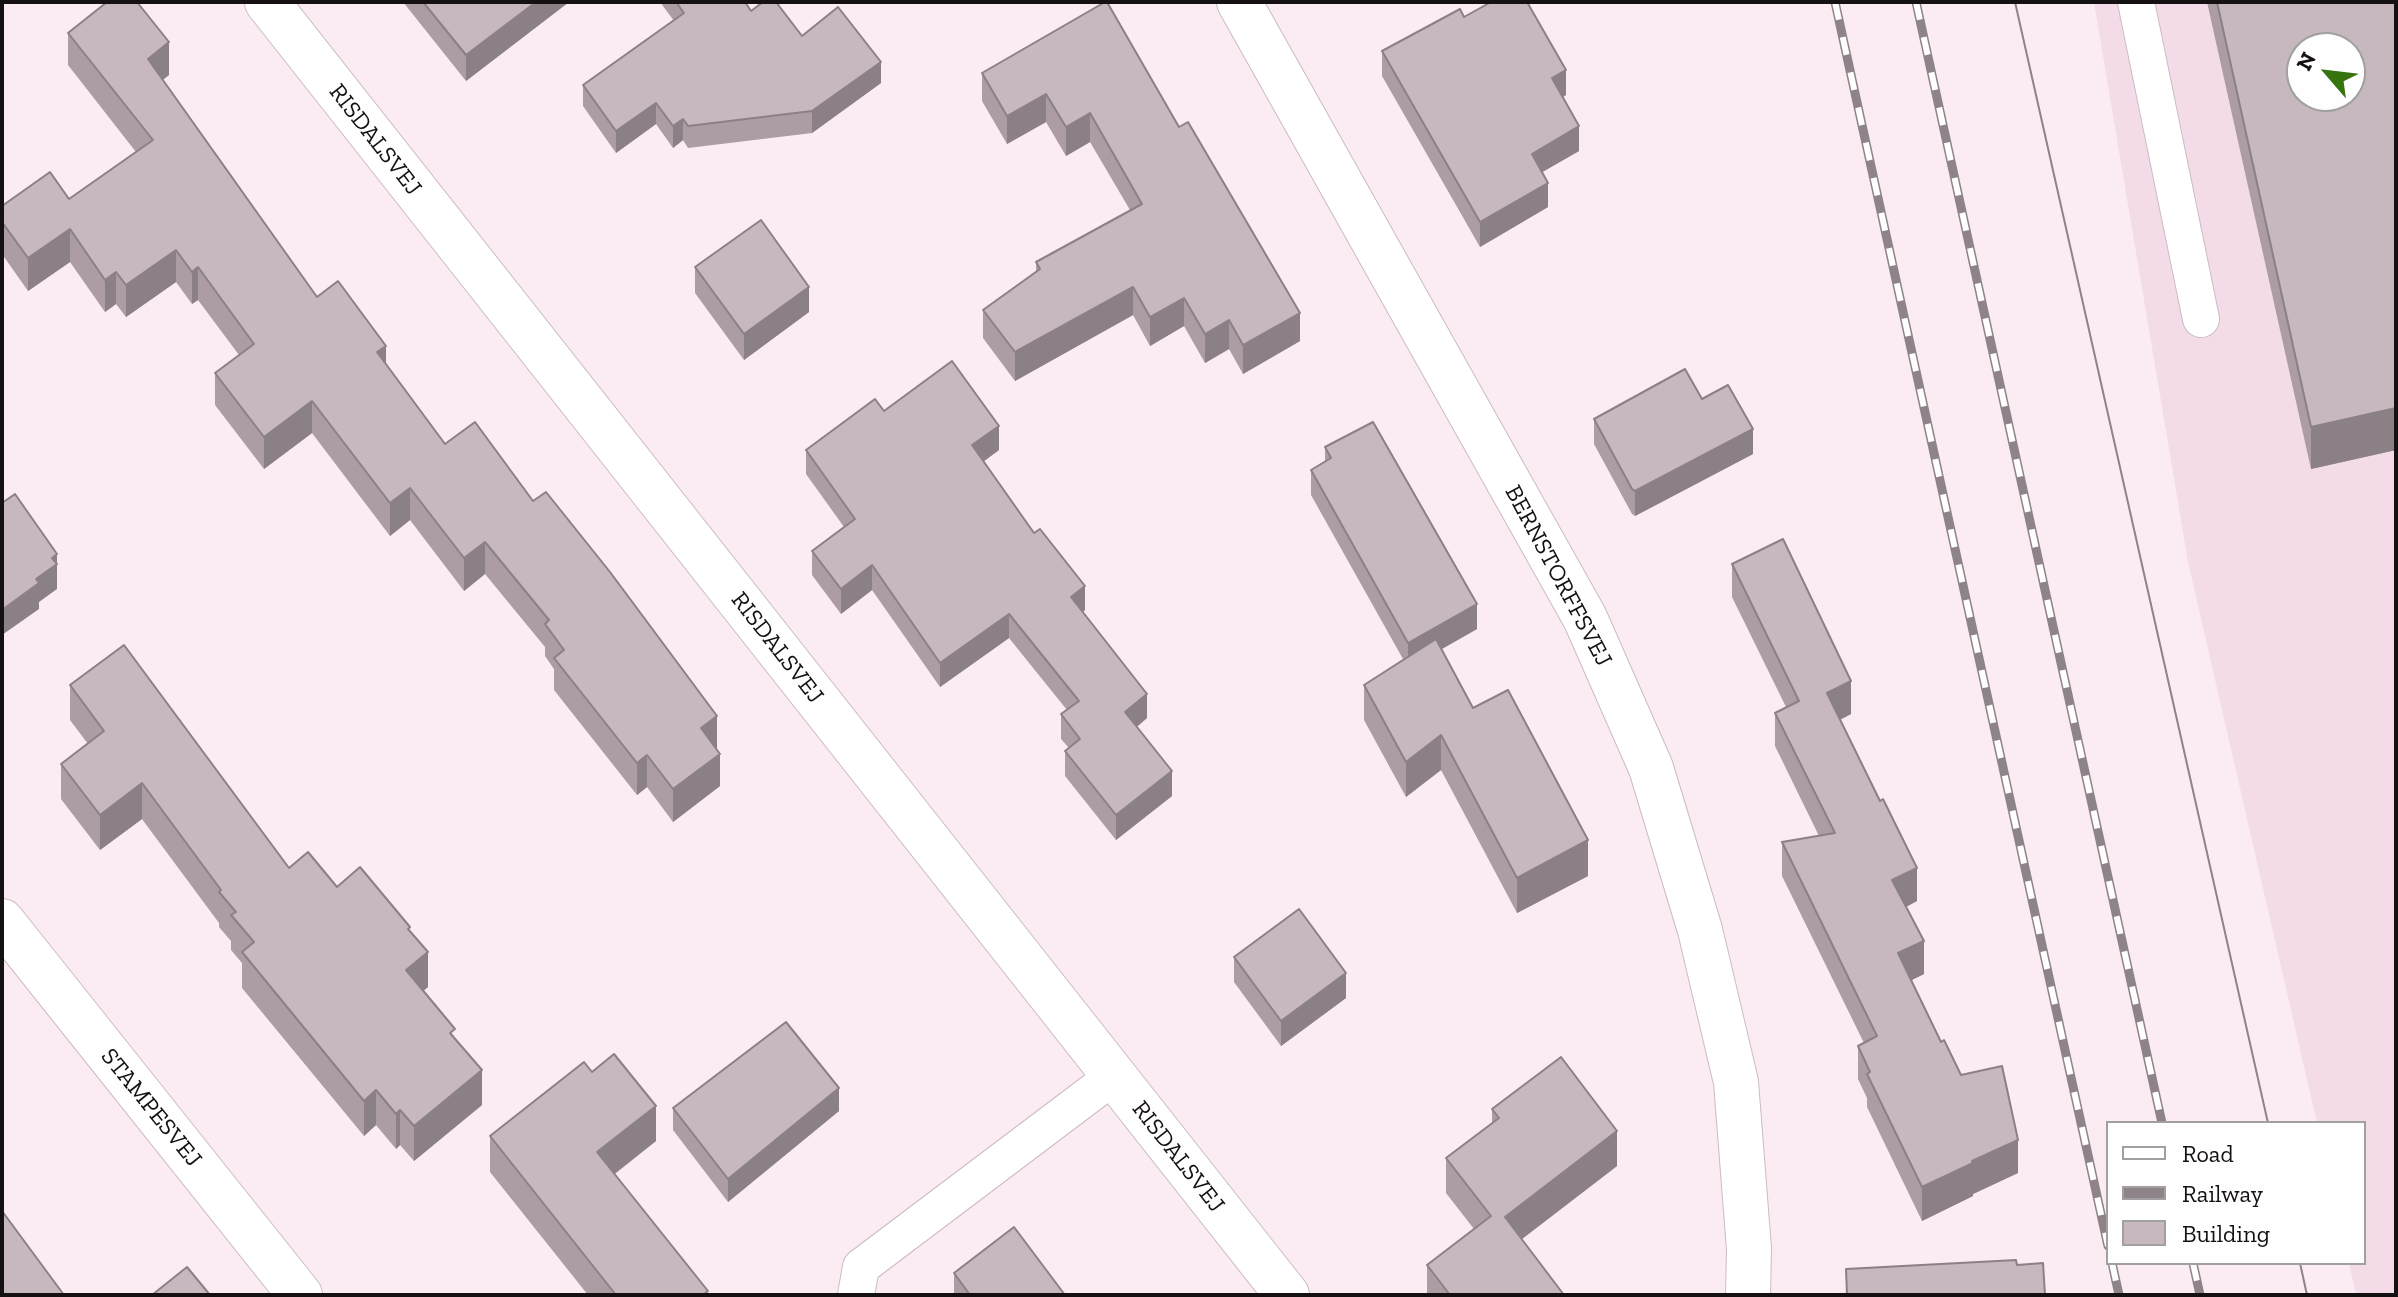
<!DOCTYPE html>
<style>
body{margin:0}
#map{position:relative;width:2398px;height:1297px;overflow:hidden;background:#fbebf3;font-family:"Zilla Slab",serif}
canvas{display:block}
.frame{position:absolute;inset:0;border:4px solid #151012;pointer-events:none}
.legend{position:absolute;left:2106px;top:1121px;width:260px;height:144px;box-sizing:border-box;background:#fefefe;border:2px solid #a19fa0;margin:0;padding:10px 14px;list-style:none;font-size:24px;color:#151012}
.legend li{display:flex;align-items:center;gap:16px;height:40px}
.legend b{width:40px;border:2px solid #a19fa0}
.north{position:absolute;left:2286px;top:32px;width:80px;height:80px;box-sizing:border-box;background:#fefefe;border:2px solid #a19fa0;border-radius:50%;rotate:298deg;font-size:22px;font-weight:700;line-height:32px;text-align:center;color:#151012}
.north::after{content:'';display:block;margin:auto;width:28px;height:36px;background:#35740e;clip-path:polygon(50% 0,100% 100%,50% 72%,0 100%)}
</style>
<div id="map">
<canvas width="2398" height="1297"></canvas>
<div class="frame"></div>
<ul class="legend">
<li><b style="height:10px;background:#fff"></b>Road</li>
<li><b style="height:10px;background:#8e8389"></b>Railway</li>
<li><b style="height:22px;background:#c7b7be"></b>Building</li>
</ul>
<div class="north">N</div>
</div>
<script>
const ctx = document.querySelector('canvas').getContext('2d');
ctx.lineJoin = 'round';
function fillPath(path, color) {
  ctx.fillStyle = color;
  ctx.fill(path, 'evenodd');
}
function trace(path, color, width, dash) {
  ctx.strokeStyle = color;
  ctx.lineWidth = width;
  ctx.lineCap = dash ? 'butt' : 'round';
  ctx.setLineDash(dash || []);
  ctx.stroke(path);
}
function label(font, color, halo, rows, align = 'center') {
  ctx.font = font + ' "Zilla Slab",serif';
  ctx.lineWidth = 8;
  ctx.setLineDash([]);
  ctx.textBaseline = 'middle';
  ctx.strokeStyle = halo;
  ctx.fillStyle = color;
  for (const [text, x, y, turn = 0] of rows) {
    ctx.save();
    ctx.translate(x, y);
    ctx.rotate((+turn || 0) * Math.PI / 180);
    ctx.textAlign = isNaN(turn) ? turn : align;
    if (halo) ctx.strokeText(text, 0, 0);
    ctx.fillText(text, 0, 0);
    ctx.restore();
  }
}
const built = new Path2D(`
 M2094,2H2396V1295H2356L2349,1263H2364V1123H2317L2188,562ZM2302,48H2350V96H2302Z`);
const lane = new Path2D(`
 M2136,2L2201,319
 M856,1295L861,1267L1114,1076`);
const street = new Path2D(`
 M267,2L1287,1295
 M1239,2L1585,618L1651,768L1700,930L1736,1082L1749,1249L1748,1295
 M2,921L300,1295`);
const tram = new Path2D(`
 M2015,2L2268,1123
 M2300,1263L2307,1295`);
const rail = new Path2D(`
 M1835,2L2108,1246
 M1916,2L2162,1123
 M2112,1263L2119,1295
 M2193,1263L2200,1295`);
const wall = new Path2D(`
 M403,2H569L466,81Z
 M660,2H745L751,11L802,36L881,83L812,133L688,148L683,140L673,148L656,124L616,153L583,106V85L674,21Z
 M1105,2L1300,341L1243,374L1229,349L1205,363L1184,326L1150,346L1133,315L1015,381L983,338V310L1036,272V262L1130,210L1090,142L1066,156L1046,122L1007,144L982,101V73Z
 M2207,2H2396V450L2311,469Z
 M1464,17L1566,95L1563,97L1579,151L1542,172L1548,207L1480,247L1382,76V51Z
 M68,33L169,75L162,80L317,297L386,365L445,444L533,501L717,748L720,786L673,822L647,787L637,795L554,690V669L545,656V647L485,574L464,591L410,520L390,536L312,433L264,469L215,405V373L239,355L198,300L192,304L176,282L126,317L116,304L105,312L70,262L28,291L2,254V206L69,199L136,152L68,65Z
 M695,267L809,312L744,360L695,293Z
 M1702,399L1753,454L1635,516L1632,514L1594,444V419Z
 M884,411L999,450L984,461L1085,610L1083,612L1147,718L1137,727L1172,796L1116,840L1065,776V751L1069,748L1061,739V714L1067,710L1009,638L940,687L872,590L841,614L812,575V551L844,527L806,474V450Z
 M1325,447L1477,629L1442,649L1473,708L1588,876L1517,913L1441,770L1406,797L1364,720V685L1403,659L1311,495V470L1325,461Z
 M1732,564L1851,714L1840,720L1917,901L1906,907L1924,974L1911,980L1941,1042L2018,1173L1973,1194V1196L1922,1221L1867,1107V1098L1858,1079V1046L1864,1043L1782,876V842L1819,836L1775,746V713L1786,707L1732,597Z
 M70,685L289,868L337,887L410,931L428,987L423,991L455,1038L482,1105L414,1161L400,1145L396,1149L376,1125L364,1136L242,988V963L231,950V941L219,927V923L142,819L100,850L61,799V764L88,744L70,720Z
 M1234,957L1346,998L1281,1046L1234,982Z
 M673,1108L839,1111L728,1202L673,1130Z
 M1492,1109L1617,1166L1522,1239L1564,1295H1427V1265L1474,1229L1446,1193V1158L1492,1123Z
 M490,1136L656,1141L615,1174L708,1295H588L490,1172Z
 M954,1273L1065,1295H954Z`);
const shadedWall = new Path2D(`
 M536,2H569L466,81V55Z
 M169,42V75L148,92V59Z
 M881,62V83L812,133V111Z
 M1566,70V95L1552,103V78Z
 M1046,94V122L1007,144V116Z
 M656,103V124L616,153V131Z
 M1090,113V142L1066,156V127Z
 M683,119V140L673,148V126Z
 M1579,126V151L1532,178V154Z
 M1548,183V207L1480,247V222Z
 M70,229V262L28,291V258Z
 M176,250V282L126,317V285Z
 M198,267V300L192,304V272Z
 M116,272V304L105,312V280Z
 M809,287V312L744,360V334Z
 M1133,287V315L1015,381V352Z
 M1184,298V326L1150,346V317Z
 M1300,313V341L1243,374V345Z
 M1229,320V349L1205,363V334Z
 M386,346V378L377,352Z
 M312,401V433L264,469V437Z
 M2396,408V450L2311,469V427Z
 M999,426V450L972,470V445Z
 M1753,429V454L1635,516V491Z
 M410,488V520L390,536V503Z
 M485,542V574L464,591V558Z
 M57,554V589L39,602V609L2,635V610L36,579L52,558Z
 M872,565V590L841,614V589Z
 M1085,586V610L1071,621V597Z
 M1477,604V629L1408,668V643Z
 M1009,614V638L940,687V663Z
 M1851,681V714L1827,726V693Z
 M1147,694V718L1125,736V712Z
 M717,716V748L701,760V728Z
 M1441,735V770L1406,797V762Z
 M720,754V786L673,822V789Z
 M647,755V787L637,795V763Z
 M1172,771V796L1116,840V815Z
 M142,783V819L100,850V815Z
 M1588,840V876L1517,913V878Z
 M1917,868V901L1892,914V880Z
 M1924,941V974L1898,987V953Z
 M428,952V987L406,1005V970Z
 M1346,973V998L1281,1046V1021Z
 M482,1070V1105L414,1161V1126Z
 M839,1088V1111L728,1202V1179Z
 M376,1090V1125L364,1136V1101Z
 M656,1106V1141L597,1187V1152Z
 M400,1110V1145L396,1149V1114Z
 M1617,1131V1166L1505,1252V1217Z
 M2018,1140V1173L1973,1194V1196L1922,1221V1187L1972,1161Z`);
const building = new Path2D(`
 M107,2H137L169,42L148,59L317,297L338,281L386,346L377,352L445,444L475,422L533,501L546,492L610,572L717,716L701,728L720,754L673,789L647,755L637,763L554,658L564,650L545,624L549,620L485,542L464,558L410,488L390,503L312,401L264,437L215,373L254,344L198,267L192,272L176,250L126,285L116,272L105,280L70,229L28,258L2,222V206L50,172L69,199L153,140L68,33Z
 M423,2H536L466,55Z
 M676,2H745L751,11L763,2H776L802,36L838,7L881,62L812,111L688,126L683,119L673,126L656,103L616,131L583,85L684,13Z
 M1105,2H1107L1179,127L1188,122L1300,313L1243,345L1229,320L1205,334L1184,298L1150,317L1133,287L1015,352L983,310L1040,269L1036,262L1142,204L1090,113L1066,127L1046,94L1007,116L982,73Z
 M1491,2H1527L1566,70L1552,78L1579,126L1532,154L1548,183L1480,222L1382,51L1460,9L1464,17Z
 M2217,2H2396V408L2311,427ZM2302,48H2350V96H2302Z
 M761,220L809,287L744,334L695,267Z
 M952,361L999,426L972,445L1034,533L1040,529L1085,586L1071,597L1147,694L1125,712L1172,771L1116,815L1065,751L1080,739L1061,714L1079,701L1009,614L940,663L872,565L841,589L812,551L855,519L806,450L875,399L884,411Z
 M1685,369L1702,399L1728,385L1753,429L1635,491L1632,489L1594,419Z
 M1373,422L1477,604L1408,643L1311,470L1331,458L1325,447Z
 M15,494L57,554L52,558L57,564L36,579L39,583L2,610V503Z
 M1783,539L1851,681L1827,693L1880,801L1883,799L1917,868L1892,880L1924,941L1898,953L1941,1042L1944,1040L1961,1075L2002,1066L2018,1140L1972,1161L1973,1163L1922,1187L1867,1074L1870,1072L1858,1046L1877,1036L1782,842L1835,833L1775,713L1799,701L1732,564Z
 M1436,639L1473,708L1508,690L1588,840L1517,878L1441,735L1406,762L1364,685Z
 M124,645L289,868L308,852L337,887L360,867L410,927L408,929L428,952L406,970L455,1029L450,1033L482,1070L414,1126L400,1110L396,1114L376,1090L364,1101L242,952L254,942L231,915L236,912L219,892L221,890L142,783L100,815L61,764L104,731L70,685Z
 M1299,909L1346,973L1281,1021L1234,957Z
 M786,1022L839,1088L728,1179L673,1108Z
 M614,1054L656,1106L597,1152L708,1291L703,1295H616L490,1136L584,1062L592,1072Z
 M1561,1057L1617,1131L1505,1217L1564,1295H1450L1427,1265L1491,1216L1446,1158L1499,1118L1492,1109Z
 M2,1211L64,1295H2Z
 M1014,1227L1065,1295H970L954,1273Z
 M2016,1260L2017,1265L2043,1263L2045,1295H1847L1846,1269Z
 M187,1267L210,1295H152Z`);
const streetNames = [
 ["RISDALSVEJ",375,140,52],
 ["BERNSTORFFSVEJ",1558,576,62],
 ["RISDALSVEJ",777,648,52],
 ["STAMPESVEJ",151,1108,51],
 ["RISDALSVEJ",1178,1157,52]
];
fillPath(built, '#f3dce7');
trace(lane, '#cbbcc3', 38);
trace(street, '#cbbcc3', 46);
trace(lane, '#fff', 36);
trace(street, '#fff', 44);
trace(tram, '#8e8389', 2);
trace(rail, '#8e8389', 9);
trace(rail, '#fefefe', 6, [18]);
fillPath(wall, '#ab9da3');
fillPath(shadedWall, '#8b8085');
fillPath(building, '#c7b7be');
trace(building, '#8b8085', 2);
label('24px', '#151012', '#fefefe', streetNames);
</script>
